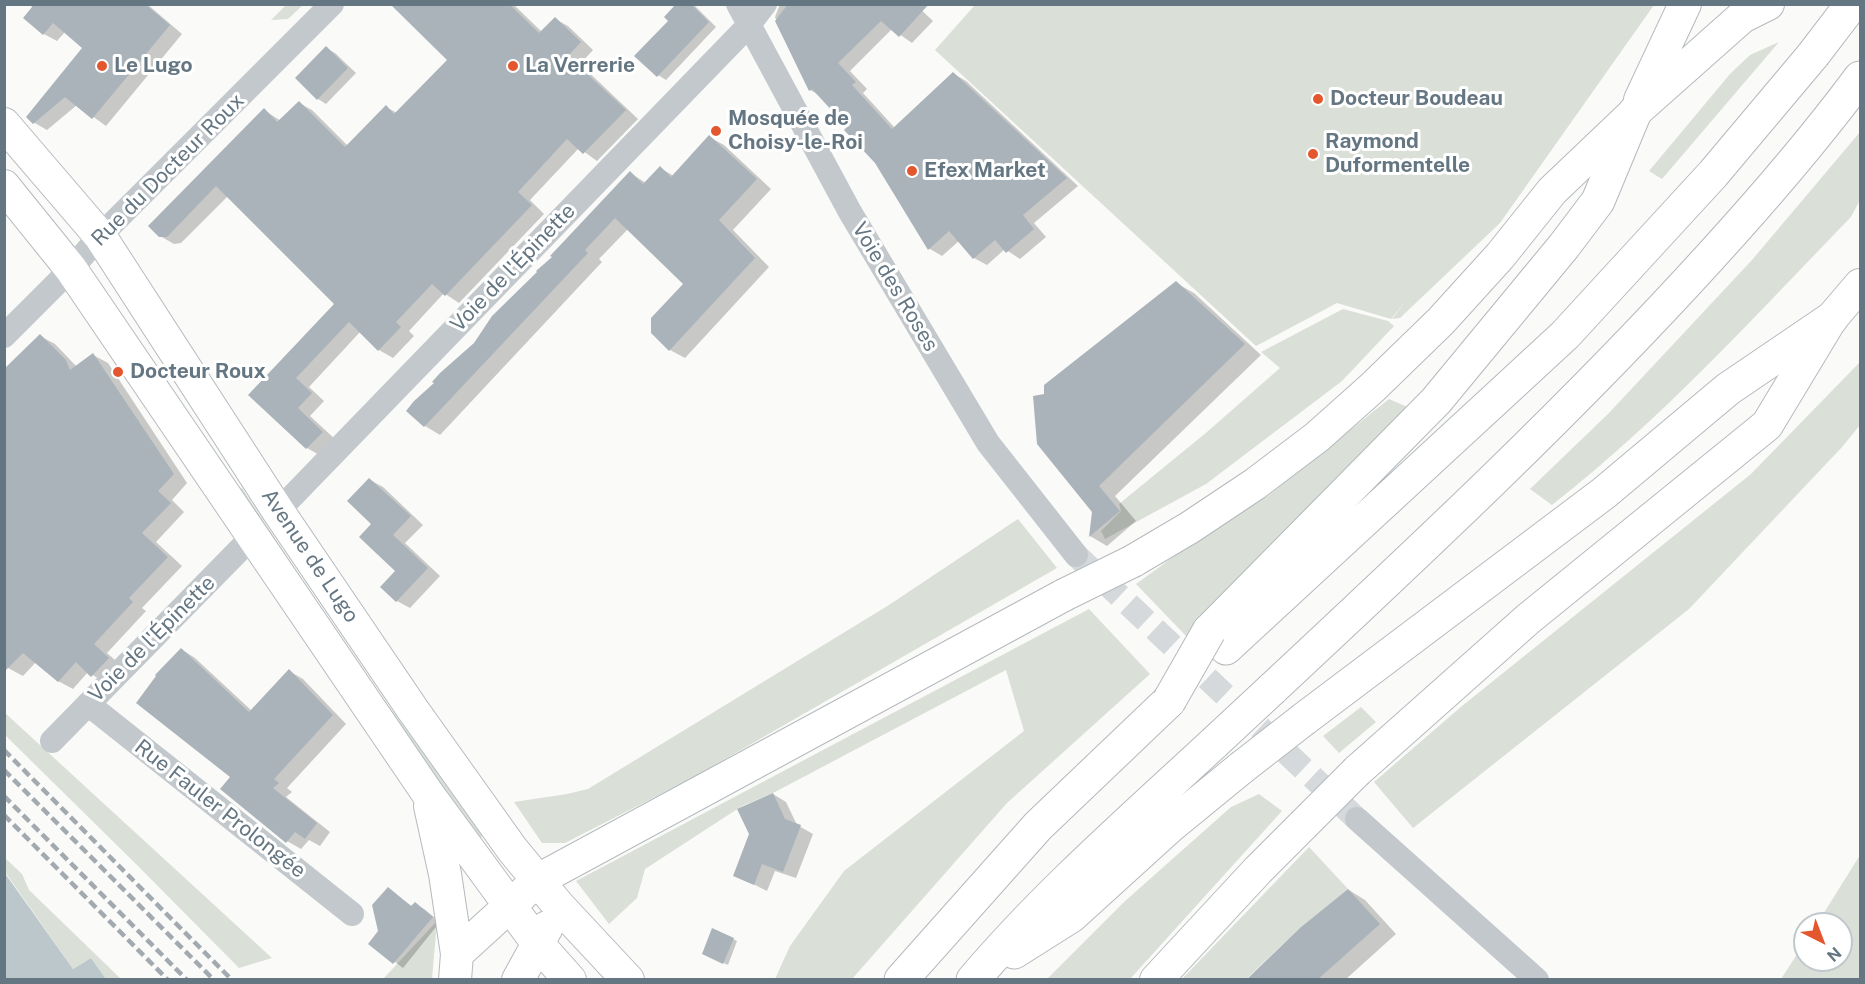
<!DOCTYPE html>
<meta charset="utf-8">
<style>
body{margin:0}
#map{position:relative;width:1865px;height:984px;overflow:hidden;background:#fafaf8;font-family:"Public Sans",sans-serif}
canvas{display:block}
.frame{position:absolute;inset:0;border:6px solid #657683;pointer-events:none}
.north{position:absolute;left:1793px;top:912px;width:60px;height:60px;box-sizing:border-box;background:#fff;border:2px solid #c1c8cd;border-radius:50%;rotate:138deg;font-size:16px;font-weight:700;line-height:24px;text-align:center;color:#657683}
.north::after{content:'';display:block;margin:auto;width:21px;height:27px;background:#e4572e;clip-path:polygon(50% 0,100% 100%,50% 72%,0 100%)}
</style>
<div id="map">
<canvas width="1865" height="984"></canvas>
<div class="frame"></div>
<div class="north">N</div>
</div>
<script>
const ctx = document.querySelector('canvas').getContext('2d');
ctx.lineJoin = 'round';
function fillPath(path, color) {
  ctx.fillStyle = color;
  ctx.fill(path, 'evenodd');
}
function trace(path, color, width, dash) {
  ctx.strokeStyle = color;
  ctx.lineWidth = width;
  ctx.lineCap = dash ? 'butt' : 'round';
  ctx.setLineDash(dash || []);
  ctx.stroke(path);
}
function label(font, color, halo, rows, align = 'center') {
  ctx.font = font + ' "Public Sans",sans-serif';
  ctx.lineWidth = 6;
  ctx.setLineDash([]);
  ctx.textBaseline = 'middle';
  ctx.strokeStyle = halo;
  ctx.fillStyle = color;
  for (const [text, x, y, turn = 0] of rows) {
    ctx.save();
    ctx.translate(x, y);
    ctx.rotate((+turn || 0) * Math.PI / 180);
    ctx.textAlign = isNaN(turn) ? turn : align;
    if (halo) ctx.strokeText(text, 0, 0);
    ctx.fillText(text, 0, 0);
    ctx.restore();
  }
}
const green = new Path2D(`
 M286,5H303L288,19L271,20Z
 M975,5V4L1654,5L1500,223L1400,318L1392,319L1406,301L1391,319L1337,303L1256,346L935,50Z
 M1779,42L1662,179L1649,171L1730,74L1750,55Z
 M1860,132V200L1851,217C1755,316 1661,420 1552,505L1530,489L1608,414L1752,260Z
 M1343,309L1388,321L1394,326L1342,381L1206,484L1105,539L1101,531L1121,511L1119,504L1207,432L1280,368L1261,352Z
 M1860,362V425L1843,446L1689,609L1413,828L1374,782L1462,706L1751,474Z
 M1389,399L1412,409L1187,637L1136,584L1191,544L1269,495Z
 M242,488L357,663L483,834L478,844L233,494Z
 M1018,519L1057,568L694,777L565,843H542L514,802L567,794L588,789L889,605Z
 M1089,609L1150,674L1007,803L852,979H775L790,946L844,871L1024,731L1006,670L773,793L742,806L645,869L637,898L609,924L576,881Z
 M1361,707L1376,722L1339,753L1323,736Z
 M4,712L272,958L239,968L138,866L5,735Z
 M1259,794L1282,811L1130,979H1047L1124,902L1231,807Z
 M1309,847L1348,889L1301,927L1246,979L1181,980Z
 M1860,855V979H1781L1805,942V960H1841V924H1817Z
 M4,857L22,874L29,890L121,979H106L91,958L73,969L5,872Z
 M437,921L432,979H383Z`);
const water = new Path2D(`
 M4,872L73,969L91,958L106,979H5Z`);
const shadow = new Path2D(`
 M32,4H147L182,34L106,126L77,105L47,130L33,122L84,48L65,32L57,41L44,34L25,18L35,6Z
 M393,4H513L542,32L555,19L568,26L593,50L580,64L638,119L597,161L579,148L530,200L544,214L459,303L444,293L409,331L414,336L393,358L379,350L360,332L309,387L324,401L310,416L336,440L321,456L307,448L250,395L336,304L228,196L181,243L174,244L160,236L264,110L281,121L299,103L312,110L348,146L386,107L397,113L449,60Z
 M678,4H693L716,27L666,80L658,75L670,21Z
 M780,4H915L933,21L912,43L892,29L850,71L867,89L863,93L895,128L954,74L966,81L1078,186L1034,223L1046,237L1020,259L1005,249L987,265L974,258L959,241L942,256L930,249L876,162L849,127L821,96L810,90L775,17Z
 M326,48L335,53L356,73L326,104L318,99Z
 M709,137L724,145L771,189L733,230L769,267L685,358L670,350L685,284L628,229L599,259L602,262L440,435L425,426L475,344L630,173L646,183L660,168L674,176Z
 M1176,283L1194,293L1261,355L1115,496L1136,521L1107,546L1090,536L1093,512L1045,395Z
 M40,336L55,344L77,367L93,355L108,363L187,483L172,500L184,512L156,542L182,566L142,608L146,611L107,653L123,667L107,684L88,672L73,689L58,681L36,662L23,676L8,668Z
 M370,480L383,487L423,525L405,543L440,576L410,608L397,601L382,587L397,571L373,524Z
 M181,649L195,658L252,711L289,671L303,679L346,724L287,788L292,792L286,797L330,832L320,846L309,840L301,849L287,841L232,777Z
 M773,794L786,802L797,825L813,834L796,878L775,871L767,891L735,875Z
 M388,889L413,907L415,904L424,909L440,922L403,968L370,943L379,932Z
 M1349,890L1365,900L1396,934L1345,980H1248Z
 M733,939L737,941L728,965L708,956Z`);
const building = new Path2D(`
 M30,4H145L170,25L92,119L65,97L33,124L26,117L82,48L53,23L43,35L23,18L32,7Z
 M390,4H509L539,33L555,17L581,42L568,56L626,110L583,154L567,139L518,192L532,205L445,296L432,284L396,322L401,327L378,351L349,322L296,378L312,393L298,408L323,432L306,449L248,395L334,304L216,186L167,237H159L148,226L264,108L277,122L299,101L345,147L386,105L394,114L447,60Z
 M676,4H691L709,22L657,77L634,56L668,21L664,17Z
 M788,4H929L899,37L881,21L838,63L856,82L852,85L892,129L953,72L1067,178L1023,215L1034,229L1006,253L995,240L973,259L949,231L928,250L875,163L844,130L847,127L812,89L809,91L775,21Z
 M326,46L348,68L317,100L295,78Z
 M709,135L757,179L719,220L755,258L669,351L651,333V318L683,284L615,218L585,250L588,253L424,427L406,411L414,401L434,383L432,382L440,373L474,343L492,316L537,272L536,271L552,257L550,256L630,171L643,184L660,166L671,177Z
 M1176,281L1245,344L1099,486L1120,511L1089,537L1092,512L1037,444L1033,396L1044,394V385Z
 M40,334L66,360L70,370L93,353L174,474L158,491L171,503L142,533L168,557L129,598L133,602L94,644L109,658L91,677L76,662L58,682L23,653L4,672V369Z
 M369,478L411,516L393,535L428,568L396,602L380,587L395,571L359,537L371,524L347,501Z
 M181,648L249,712L289,669L333,715L274,779L279,783L273,788L317,823L305,839L295,832L286,843L220,789L230,777L136,703L156,676L155,675Z
 M773,793L785,819L801,825L783,872L762,864L754,885L733,876L749,834L737,809Z
 M388,887L411,906L415,902L433,917L393,964L368,944L378,931L372,905Z
 M1348,889L1380,924L1317,980H1246L1301,927Z
 M712,928L734,938L723,964L702,954Z`);
const minorTunnel = new Path2D(`
 M1076,555L1357,819`);
const minor = new Path2D(`
 M738,4L850,212L988,443L1076,555
 M4,336L71,269L100,236L332,4
 M278,511L748,26L765,4
 M88,704L352,914
 M52,741L252,537
 M1357,819L1537,980`);
const major = new Path2D(`
 M1640,100L1685,4
 M4,124L100,236L278,511L413,710L512,849L558,905L628,980
 M4,186L71,269L428,794L538,944L570,980
 M1133,561L1189,528L1255,484L1317,437L1372,388L1441,321L1500,256L1552,191L1635,112L1742,17L1768,4
 M1357,771L1528,619L1767,425L1831,319L1860,285
 M430,806L445,874L457,954L455,980
 M457,954L538,880L1064,595
 M518,980L547,927
 M1156,980L1258,870L1303,825`);
const highway = new Path2D(`
 M1209,631L1436,401L1564,246L1598,201L1635,112
 M1226,648L1565,335L1713,174L1813,55
 M1272,689C1422,549 1573,408 1711,256C1763,199 1814,140 1860,78
 M1304,719L1604,493L1728,389L1831,319
 M1014,952L1071,916L1169,827L1241,768
 M901,980L1038,826L1169,701
 M973,980C1046,894 1132,819 1214,743`);
const rail = new Path2D(`
 M4,750L232,980
 M4,770L214,980
 M4,796L187,980
 M4,815L168,980`);
const majorBridge = new Path2D(`
 M1064,595L1133,561
 M1303,825L1357,771`);
const highwayBridge = new Path2D(`
 M1813,55L1852,4
 M1169,701L1209,631
 M1214,743L1272,689
 M1241,768L1304,719`);
const markers = [
 [102,66,6,"#e4572e"],
 [513,66,6,"#e4572e"],
 [1318,99,6,"#e4572e"],
 [716,131,6,"#e4572e"],
 [1313,154,6,"#e4572e"],
 [912,171,6,"#e4572e"],
 [118,372,6,"#e4572e"]
];
const poiNames = [
 ["Le Lugo",114,66],
 ["La Verrerie",525,66],
 ["Docteur Boudeau",1330,99],
 ["Mosquée de",728,119],
 ["Choisy-le-Roi",728,143],
 ["Raymond",1325,142],
 ["Duformentelle",1325,166],
 ["Efex Market",924,171],
 ["Docteur Roux",130,372]
];
const streetNames = [
 ["Rue du Docteur Roux",168,170,-45],
 ["Voie de l'Épinette",513,268,-46],
 ["Voie des Roses",895,287,59],
 ["Avenue de Lugo",310,556,56],
 ["Voie de l'Épinette",152,639,-45],
 ["Rue Fauler Prolongée",220,809,38]
];
fillPath(green, '#dadfd7');
fillPath(water, '#bbc7cb');
fillPath(shadow, '#0003');
fillPath(building, '#aab3b9');
trace(minorTunnel, '#d5d9db', 24, [24, 12]);
trace(major, '#b5babe', 34);
trace(highway, '#b4b9bd', 35);
trace(minor, '#c3c8cc', 24);
trace(major, '#fff', 32);
trace(highway, '#fff', 33);
trace(rail, '#a2aab0', 4.5, [9, 4.5]);
trace(majorBridge, '#b5babe', 34, []);
trace(highwayBridge, '#b4b9bd', 35, []);
trace(majorBridge, '#fff', 32);
trace(highwayBridge, '#fff', 33);
for (const [x, y, r, color] of markers) {
  const dot = new Path2D();
  dot.arc(x, y, r, 0, 2 * Math.PI);
  ctx.fillStyle = color;
  ctx.fill(dot);
  trace(dot, '#fff', 2);
}
label('bold 21px', '#657683', '#fff', poiNames, 'left');
label('21px', '#657683', '#fff', streetNames);
</script>
